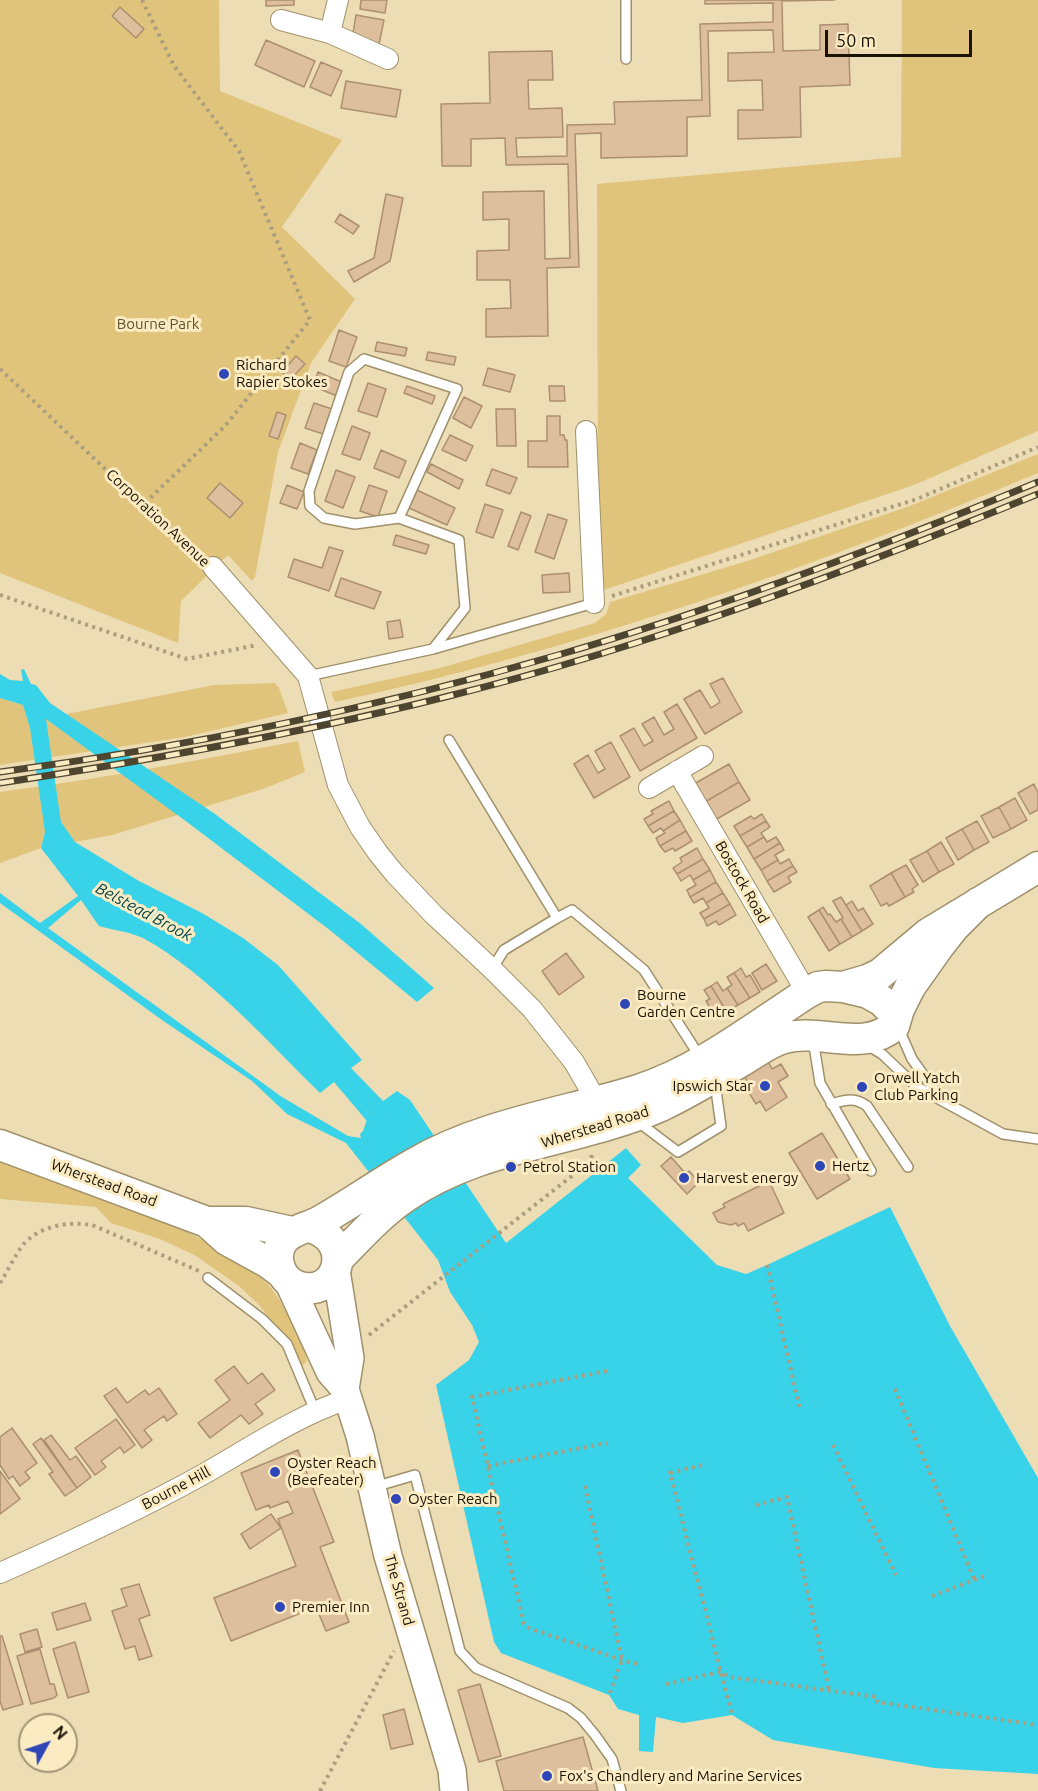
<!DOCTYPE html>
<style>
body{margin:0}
#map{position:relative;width:1038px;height:1791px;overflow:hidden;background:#edddb5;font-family:Ubuntu,sans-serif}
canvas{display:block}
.north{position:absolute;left:18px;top:1713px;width:60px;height:60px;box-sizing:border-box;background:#fbebc2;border:2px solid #a19576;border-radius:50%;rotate:50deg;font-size:16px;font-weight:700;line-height:24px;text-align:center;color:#191305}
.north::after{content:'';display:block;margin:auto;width:21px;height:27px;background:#2f46b7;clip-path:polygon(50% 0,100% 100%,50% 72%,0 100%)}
.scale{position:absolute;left:825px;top:30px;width:147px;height:27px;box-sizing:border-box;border:3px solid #191305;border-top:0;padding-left:8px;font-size:18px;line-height:21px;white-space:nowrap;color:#191305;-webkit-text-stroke:4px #fbebc2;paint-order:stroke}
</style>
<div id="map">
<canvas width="1038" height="1791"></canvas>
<div class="north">N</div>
<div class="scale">50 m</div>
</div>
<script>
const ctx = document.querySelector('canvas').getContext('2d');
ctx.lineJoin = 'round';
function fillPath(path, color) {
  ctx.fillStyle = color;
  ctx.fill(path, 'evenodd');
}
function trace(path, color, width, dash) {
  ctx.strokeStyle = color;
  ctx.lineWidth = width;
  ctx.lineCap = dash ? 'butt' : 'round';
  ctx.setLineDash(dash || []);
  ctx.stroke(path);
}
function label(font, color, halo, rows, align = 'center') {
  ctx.font = font + ' Ubuntu,sans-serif';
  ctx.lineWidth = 6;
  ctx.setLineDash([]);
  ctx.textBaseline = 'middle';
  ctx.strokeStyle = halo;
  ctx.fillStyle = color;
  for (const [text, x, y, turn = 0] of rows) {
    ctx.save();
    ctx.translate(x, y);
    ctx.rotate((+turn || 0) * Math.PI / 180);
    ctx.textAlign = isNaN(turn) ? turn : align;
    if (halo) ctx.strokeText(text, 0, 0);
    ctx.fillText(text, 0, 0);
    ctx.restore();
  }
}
const green = new Path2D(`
 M0,0H219L220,91L342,140L282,227L355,299L311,363L278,452L255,577L252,581L228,555L181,601L178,643L0,573Z
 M902,0H1038V431L914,485L601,591L598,493L597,184L901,157Z
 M1038,454V473C811,569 576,650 335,702L331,692L440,668L595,623L606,614L610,602L744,562L907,507Z
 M275,683L279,688L288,713L185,737L0,765V698L23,705L30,728L46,718L214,685Z
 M298,741L305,772L263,789L112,835L75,842L60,822L45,832L41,848L0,863V792C100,779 199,760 298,741Z
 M0,1160L175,1225L239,1260L268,1284L281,1302L305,1351L307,1361L301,1367L282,1335L260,1306L239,1286L196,1256L160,1239L111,1223L96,1207L0,1199Z`);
const water = new Path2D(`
 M24,669L31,684L36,685L50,703L215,814L361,924L434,988L417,1002L331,931L187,822L46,719L61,822L75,842L139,881L202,913L243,938L278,965L362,1060L351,1068L383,1101L397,1091L410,1100L506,1243L626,1148L641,1165L628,1178L717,1265L746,1274L767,1265L890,1207L950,1326L1038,1478V1774L934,1768L773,1740L732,1715L683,1723L656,1717L653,1752L639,1751V1715L618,1709L609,1695L501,1653L494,1642L436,1385L469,1360L479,1342L472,1325L450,1292L438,1260L346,1143L287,1114L252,1081L162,1020L0,903V893L40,923L78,896L41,848L45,832L30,728L23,705L0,698V674L10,680L23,681L21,670ZM81,900L99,926C113,930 130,932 143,938C208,974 267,1041 320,1093L338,1079L369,1114L363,1131L360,1134L361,1138L348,1136L282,1097L48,928Z`);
const stream = new Path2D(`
 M332,1075L370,1120`);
const building = new Path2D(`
 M266,0H294V5L266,6Z
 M361,0H387L385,13L360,9Z
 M705,0H835L782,1L783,51L820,50V25L848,24L850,85L800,87L801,137L738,139V110H763L762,80L728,81V53L774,52L773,30L708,31L710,116L687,117V156L601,158V133L575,134L579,267L547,268L548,336L486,337V309L511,308L510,280H477V251L509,250V219L483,220V192L544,191L545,259L570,258L568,164L506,165L505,138L471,139V166H442L441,104L490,103L489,52L552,51L553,80H528L529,109L562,108L563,137L516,138L517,157L567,156V125L615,124L614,102L702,100L700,24L773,22V3L705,4Z
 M120,7L144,29L136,38L112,16Z
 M356,15L384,20L379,44L352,39Z
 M266,40L315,61L304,87L255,65Z
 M321,62L342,71L331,96L310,87Z
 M346,81L401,90L396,117L341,108Z
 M386,194L403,198L390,261L354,282L348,271L374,258Z
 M340,214L359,226L353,234L335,222Z
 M339,330L357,337L346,367L329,361Z
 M377,342L407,348L405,356L375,351Z
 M428,352L456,357L454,365L426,360Z
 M296,356L305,364L290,380L282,372Z
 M488,368L515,375L510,392L483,385Z
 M318,372L344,383L339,397L313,386Z
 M368,383L386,389L377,417L358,411Z
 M407,386L435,396L432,404L404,393Z
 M549,386H564L565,401H550Z
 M464,397L482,406L471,428L453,418Z
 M314,403L332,409L323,434L305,428Z
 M496,409H515L516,446H497Z
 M277,412L286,415L278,439L269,436Z
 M547,416H560V435H564L565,440H567L568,467H528V441H547Z
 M352,426L370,433L360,460L342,454Z
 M450,435L473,446L466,461L442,450Z
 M300,443L317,450L308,474L291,468Z
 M381,450L406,461L399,478L374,468Z
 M431,464L463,480L459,489L427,472Z
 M492,469L517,478L510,494L486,485Z
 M336,470L355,477L343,508L325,501Z
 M220,483L243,503L230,518L207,498Z
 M287,485L304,492L297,509L280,503Z
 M369,485L387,491L378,517L360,511Z
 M417,490L455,508L447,525L409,508Z
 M485,504L503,510L493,538L476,532Z
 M521,512L531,516L518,550L508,546Z
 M548,514L567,520L554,559L535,552Z
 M396,535L429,545L426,554L393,545Z
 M329,547L343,551L329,591L288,577L294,559L322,568Z
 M569,573L570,592L543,593L542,575Z
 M341,578L381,592L374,609L335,596Z
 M400,620L403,637L389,639L387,622Z
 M723,678L742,712L705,734L684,699L700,690L711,708L720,702L710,684Z
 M677,704L697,738L640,771L620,736L634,728L644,746L653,741L642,724L654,717L664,735L674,729L664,712Z
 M611,742L630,777L594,798L574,764L588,755L598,773L605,769L595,751Z
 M729,764L739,782L705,802L694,784Z
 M739,782L750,800L715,820L705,802Z
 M1034,784L1038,793V810L1030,814L1018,793Z
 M1015,798L1027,820L1011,829L999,807Z
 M669,801L674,811L648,826L644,819L653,814L651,811Z
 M999,807L1011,829L993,838L981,816Z
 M674,811L680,820L663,831L661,828L653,833L648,826Z
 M762,814L766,821L740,836L734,826L751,816L754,819Z
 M680,820L686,831L660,846L656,838L665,833L663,831Z
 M766,821L770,827L761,833L764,837L747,847L740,836Z
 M977,821L989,842L974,850L962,829Z
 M962,829L974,850L958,860L946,838Z
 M686,831L692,841L675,851L673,848L665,852L660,846Z
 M764,837L767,842L776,837L780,843L754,859L747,847Z
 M941,842L954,864L939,872L927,851Z
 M780,843L784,850L775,855L778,860L761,870L754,859Z
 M697,848L703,859L677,874L673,868L682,862L680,858Z
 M927,851L939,872L923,882L910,860Z
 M703,859L710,870L693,880L690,875L681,881L677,874Z
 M789,859L793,866L767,881L761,870L778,860L780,864Z
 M906,865L918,885L912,889L914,892L905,897L891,873Z
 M793,866L797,872L788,877L791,882L774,892L767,881Z
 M710,870L716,882L690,897L687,890L696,885L693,880Z
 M891,873L905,897L889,906L887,903L881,906L870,886Z
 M716,882L723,893L706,903L703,898L694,903L690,897Z
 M723,893L730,904L704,919L700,913L709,908L706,903Z
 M841,897L862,931L852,937L841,919L843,918L833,901Z
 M852,901L858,911L863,908L873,924L862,931L846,905Z
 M730,904L736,915L719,925L716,921L707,926L704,919Z
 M823,907L828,915L830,914L836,922L841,919L852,937L840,944L819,910Z
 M819,910L840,944L829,951L808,917Z
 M566,953L584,977L559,995L542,971Z
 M766,964L777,981L762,990L752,973Z
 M741,968L746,977L750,975L760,992L750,998L734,973Z
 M734,973L750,998L738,1005L727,988L732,985L727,977Z
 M717,982L723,991L727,988L738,1005L727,1012L711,986Z
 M711,986L727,1012L717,1019L706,1001L710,999L704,990Z
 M768,1061L772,1069L781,1064L788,1076L778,1082L787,1097L766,1111L760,1101L756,1104L748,1091L752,1089L744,1076Z
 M822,1133L850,1179L817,1199L789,1153Z
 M671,1157L686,1174L689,1171L699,1182L687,1194L661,1166Z
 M769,1181L784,1213L748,1231L744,1223L738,1226L736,1223L731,1225L718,1222L713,1213L725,1207L723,1204Z
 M234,1366L248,1384L262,1373L275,1390L255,1404L263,1414L249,1424L241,1415L210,1438L198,1423L230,1400L215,1380Z
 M116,1388L127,1403L145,1390L149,1395L159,1388L177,1414L167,1421L164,1416L144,1430L152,1440L142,1448L104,1396Z
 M116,1419L135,1445L124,1453L120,1447L101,1461L106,1467L95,1475L75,1448Z
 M12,1428L37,1463L25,1472L30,1478L20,1486L13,1476L9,1479L0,1465V1437Z
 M51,1435L70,1460L76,1456L91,1477L77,1488L44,1440Z
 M41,1438L77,1488L65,1496L49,1474L53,1472L33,1444Z
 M298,1450L334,1542L320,1547L349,1622L326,1631L316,1607L231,1641L214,1598L296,1566L278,1519L293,1513L288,1501L270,1508L269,1505L256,1510L241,1473Z
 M0,1471L20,1499L0,1514Z
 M271,1514L281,1528L250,1549L241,1534Z
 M139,1584L150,1615L139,1619L152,1656L139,1660L135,1646L125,1649L112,1611L127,1606L121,1589Z
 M85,1603L91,1620L57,1630L52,1613Z
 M37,1629L42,1647L25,1652L20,1634Z
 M0,1636H2L23,1704L3,1710L0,1701Z
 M75,1642L89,1692L68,1698L53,1649Z
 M40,1649L50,1684H54L57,1695L54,1698L31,1704L17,1656Z
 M480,1684L501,1756L479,1762L458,1690Z
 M404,1709L413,1744L391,1749L383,1715Z
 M583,1737L598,1791H504L496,1761Z`);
const path = new Path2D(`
 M142,0L174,66L239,151L310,320L225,426L143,505
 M0,369L143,505L199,555
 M0,595L187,659L257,645
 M612,596L917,499L1038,447
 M767,1265L800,1410
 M0,1283C8,1271 14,1257 22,1246C38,1226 68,1221 92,1225L199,1271
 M369,1335L591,1161L592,1153
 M607,1371L472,1397L524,1624L529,1628L622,1660L638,1664
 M895,1389L974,1579
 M833,1445L896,1575
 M702,1465L670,1473L732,1715
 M488,1466L607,1443
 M585,1486L622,1660L609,1695
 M756,1505L787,1497L829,1690
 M932,1596L987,1575
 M666,1684L720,1672L730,1677L877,1697V1702L1038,1725
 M320,1791L394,1651`);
const lane = new Path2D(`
 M626,0V59
 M399,518L355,524L324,518L310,506L309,491L349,372L364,359L457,389L399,518L459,540L465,608L433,649
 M308,676L433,649L594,603
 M449,740L557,918L504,950L492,969
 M557,918L572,910L644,970L700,1057
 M898,1027L912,1059L940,1098
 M813,1039L820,1083L871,1171
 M867,1045L882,1054L917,1087L1003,1134L1038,1139
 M831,1104C846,1100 854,1097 867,1106L908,1167
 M637,1121L678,1152L721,1126L715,1083
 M208,1278L262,1319L287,1344L315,1411
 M374,1487L415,1475L460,1651L476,1668L568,1708L581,1718L595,1735L612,1759L621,1791`);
const street = new Path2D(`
 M281,20L330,33L338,0
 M330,33L388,59
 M586,431L594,603
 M213,567L308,676L338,785L360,827L378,853L395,874L434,915L492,969L532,1009L574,1062L597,1102
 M677,771L807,993
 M649,788L703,756
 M0,1573C68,1543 137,1511 202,1475C250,1448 296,1416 348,1399`);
const secondary = new Path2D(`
 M336,1270L350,1358L345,1389
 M288,1281L330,1372L345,1389L360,1436L388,1556L452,1770L454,1791`);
const primary = new Path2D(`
 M843,987L867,980L880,974L929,933L1038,867
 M0,1145L207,1222H246L292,1232
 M207,1222L227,1240L267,1262L282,1273
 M309,1227C357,1239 338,1301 297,1286C280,1280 272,1256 283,1241C292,1229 309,1228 322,1220C353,1202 383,1181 415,1163C482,1124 564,1113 638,1090C700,1070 753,1028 807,993L818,987L826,986L843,987L868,993L882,1001L892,1011L896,1019
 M338,1259C359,1238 380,1214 405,1197C480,1145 578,1142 661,1106C688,1093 715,1077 740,1062C754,1054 769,1042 784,1038C820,1028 863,1053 894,1026L899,1009L910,987L939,946L954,927L978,903`);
const rail = new Path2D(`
 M0,772C188,747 375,708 558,655C721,608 881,547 1038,482
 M0,783C152,760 304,733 453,695C653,645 847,572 1038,494`);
const markers = [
 [224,374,6,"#2f46b7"],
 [625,1004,6,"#2f46b7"],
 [765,1086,6,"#2f46b7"],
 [862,1087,6,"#2f46b7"],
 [820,1166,6,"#2f46b7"],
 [511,1167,6,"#2f46b7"],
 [684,1178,6,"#2f46b7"],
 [275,1472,6,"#2f46b7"],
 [396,1499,6,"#2f46b7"],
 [280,1607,6,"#2f46b7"],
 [547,1776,6,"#2f46b7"]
];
const parkNames = [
 ["Bourne Park",158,324]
];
const poiNames = [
 ["Richard",236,365],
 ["Rapier Stokes",236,382],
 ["Bourne",637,995],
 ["Garden Centre",637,1012],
 ["Orwell Yatch",874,1078],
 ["Club Parking",874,1095],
 ["Ipswich Star",753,1086,"right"],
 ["Hertz",832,1166],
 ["Petrol Station",523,1167],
 ["Harvest energy",696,1178],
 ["Oyster Reach",287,1463],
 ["(Beefeater)",287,1480],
 ["Oyster Reach",408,1499],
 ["Premier Inn",292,1607],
 ["Fox's Chandlery and Marine Services",559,1776]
];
const streetNames = [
 ["Corporation Avenue",158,518,43],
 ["Bostock Road",742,882,60],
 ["Wherstead Road",595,1127,-17],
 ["Wherstead Road",104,1183,20],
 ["Bourne Hill",176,1488,-28],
 ["The Strand",399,1590,74]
];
const waterNames = [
 ["Belstead Brook",144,912,28]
];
fillPath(green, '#e1c47c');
fillPath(water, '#38d3e9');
trace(stream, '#38d3e9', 6);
fillPath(building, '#ddbf9e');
trace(building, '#ac8f70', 1.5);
trace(lane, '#a0916b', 12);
trace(street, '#a0916b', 22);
trace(secondary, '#a0916b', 30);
trace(primary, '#a0916b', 33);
trace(path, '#ab9e7e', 4, [3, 4.5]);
trace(lane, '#fff', 9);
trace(street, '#fff', 20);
trace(secondary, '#fff', 27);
trace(primary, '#fff', 30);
trace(rail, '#4e4531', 7);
trace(rail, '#fbebc2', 4.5, [14]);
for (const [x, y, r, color] of markers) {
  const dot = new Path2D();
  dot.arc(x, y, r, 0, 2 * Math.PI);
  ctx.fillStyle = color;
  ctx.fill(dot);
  trace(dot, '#fbebc2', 2);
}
label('15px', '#625229', '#fbebc2', parkNames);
label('15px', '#191305', '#fbebc2', poiNames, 'left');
label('15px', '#191305', '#fbebc2', streetNames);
label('italic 16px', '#014750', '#fbebc2', waterNames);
</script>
